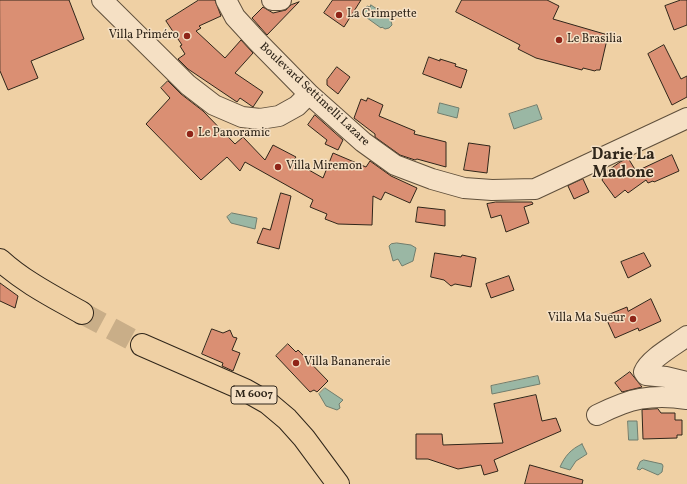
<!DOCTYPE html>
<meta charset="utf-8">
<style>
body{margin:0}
canvas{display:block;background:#efd0a4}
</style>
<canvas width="687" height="484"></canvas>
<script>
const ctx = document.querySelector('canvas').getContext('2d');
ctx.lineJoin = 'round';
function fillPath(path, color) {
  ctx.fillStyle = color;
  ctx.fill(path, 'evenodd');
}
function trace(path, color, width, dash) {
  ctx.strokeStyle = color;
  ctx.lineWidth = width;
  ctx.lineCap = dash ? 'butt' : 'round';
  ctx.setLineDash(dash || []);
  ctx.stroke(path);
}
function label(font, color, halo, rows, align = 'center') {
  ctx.font = font + ' Vollkorn,serif';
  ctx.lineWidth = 3;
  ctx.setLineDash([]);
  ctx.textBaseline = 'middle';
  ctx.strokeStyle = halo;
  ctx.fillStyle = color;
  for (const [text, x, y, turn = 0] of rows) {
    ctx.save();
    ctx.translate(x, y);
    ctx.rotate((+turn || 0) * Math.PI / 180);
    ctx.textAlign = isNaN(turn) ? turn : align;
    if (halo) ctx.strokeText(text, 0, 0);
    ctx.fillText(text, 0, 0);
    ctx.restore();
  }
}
const water = new Path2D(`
 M371,5C379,11 391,15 392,25L389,28L385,29L382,27L381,28L363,15L365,12L363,11L367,6L370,7Z
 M440,103L459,108L457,118L438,113Z
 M537,105L542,119L514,129L509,114Z
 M232,213L257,218L255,229L231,223L227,217Z
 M397,243L411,245L416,248L413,261L402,266L398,259L393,261L389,246L391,244Z
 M538,376L540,384L492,394L491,386Z
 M325,388L343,400L339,404L340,408L337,410L326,406L319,394Z
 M628,421H637L638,440H629Z
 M582,444L587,454L576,461L570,470L560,467C565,456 571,449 582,444Z
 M644,460L662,464L663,466L662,472L658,475L642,468L640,470L637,469L640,462Z`);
const building = new Path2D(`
 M0,0H69L84,39L31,61L38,78L8,90L0,71Z
 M199,0H215L221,16L199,26L201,28L196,31L225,58L241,40L253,53L235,73L263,92L253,107L240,98L237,102L188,69L178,59L185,54L180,46L182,45L166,21Z
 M333,0H361L344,27L324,13Z
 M462,0H547L559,6L553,19L608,35L600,70H596L595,71L583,68L582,70L536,58L518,49L520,45L456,12Z
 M681,0H687V25L674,30L665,6Z
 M299,2L267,35L252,18L263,7L273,13L286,10L291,5Z
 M664,45L681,79L687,76V97L672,105L648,54Z
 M429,57L440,61V59L456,64L455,66L467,70L461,88L423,74Z
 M337,67L350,77L338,94L327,85V80Z
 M168,81L181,94L203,111L235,144L243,137L265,160L273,145L296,157L293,161L323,178L333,153L366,167L370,161L391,176L417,188L410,203L385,192L381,200L373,196L372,225L338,224L325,219L327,214L310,207L313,200L245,162L240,171L227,157L201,180L146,124L170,98L161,88Z
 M368,98L383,105L379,116L415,131L414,134L446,142V167L417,159L415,160L400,155L375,137V134L354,118L361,99L366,101Z
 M315,115L343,140L338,150L325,144L327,140L308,125Z
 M469,143L490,146L487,173L464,170Z
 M672,155L679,171L654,182L653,181L648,183L646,180L628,193L625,190L615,198L602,180L606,172L620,162L628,158L636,171Z
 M583,179L589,192L574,199L568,186Z
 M281,193L291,196L279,249L257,243L263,228L270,230Z
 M496,202H532L533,204L524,207L529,223L506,232L501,215L491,218L487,204Z
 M418,207L445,210V226L416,222Z
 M435,253L461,257L462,255L476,258L471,287L455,284L451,286L444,280L431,277Z
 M644,253L651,266L628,278L621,262Z
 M509,276L514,290L491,298L486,284Z
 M0,283L18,296L15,308L0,301Z
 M651,299L661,321L639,331L638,328L615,338L605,316L627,307L628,311Z
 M212,329L223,333L230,330L233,337L237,338L232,350L240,353L233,371L222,366L223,363L202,354Z
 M288,344L296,352L298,350L328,381L317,392L314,390L310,392L276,356Z
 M630,372L642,387L622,392L615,383Z
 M536,395L542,421L556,418L561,431L494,460L498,471L484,475L481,465L458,469L428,459H416V434H442L443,445L503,443L494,404Z
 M658,409L661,413H675V420H682V435H677V438L643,439L642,410Z
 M530,465L583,480L582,484H525Z`);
const majorTunnel = new Path2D(`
 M82,313L142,345`);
const minor = new Path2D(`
 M102,0L188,85L214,105L242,117L260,119L279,116L297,106L309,94
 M226,0L235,17L257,41L309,94L363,142L395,165L432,179L464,188L492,190L535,189L687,118
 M272,0H281
 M687,336C675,345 649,359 644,372L646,375L666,377L687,382
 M597,415C605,411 614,407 622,404C642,396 666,396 687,399`);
const major = new Path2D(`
 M0,260C24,282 54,297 82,313
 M142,345L245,390L268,403L287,419L304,438L338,484`);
const markers = [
 [339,15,4,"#8f2418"],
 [187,36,4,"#8f2418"],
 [559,40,4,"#8f2418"],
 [190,134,4,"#8f2418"],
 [278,167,4,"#8f2418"],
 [633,319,4,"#8f2418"],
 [296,363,4,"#8f2418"]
];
const shields = [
 [254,395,46]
];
const shieldNames = [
 ["M 6007",254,395]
];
const poiNames = [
 ["La Grimpette",347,15],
 ["Villa Priméro",179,36,"right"],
 ["Le Brasilia",567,40],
 ["Le Panoramic",198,134],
 ["Villa Miremon",286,167],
 ["Villa Ma Sueur",625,319,"right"],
 ["Villa Bananeraie",304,363]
];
const streetNames = [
 ["Boulevard Settimelli Lazare",314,95,43]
];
const districtNames = [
 ["Darie La",623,156],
 ["Madone",623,174]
];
fillPath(water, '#9ab7a4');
trace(water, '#707d6d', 1);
fillPath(building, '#da8f73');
trace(building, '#30261a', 1);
trace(majorTunnel, '#c9ae88', 22, [22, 11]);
trace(minor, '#60503c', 22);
trace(major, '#30261a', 24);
trace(minor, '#f5e0c4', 20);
trace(major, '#efd0a4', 22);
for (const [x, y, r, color] of markers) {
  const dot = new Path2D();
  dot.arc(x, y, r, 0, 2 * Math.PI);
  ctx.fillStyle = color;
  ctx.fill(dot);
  trace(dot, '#f5e0c4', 1.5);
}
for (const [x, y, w] of shields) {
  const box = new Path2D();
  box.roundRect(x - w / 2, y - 9, w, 18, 3);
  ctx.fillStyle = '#f5e0c4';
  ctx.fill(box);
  trace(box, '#30261a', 1);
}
label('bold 11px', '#30261a', null, shieldNames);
label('12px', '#30261a', '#f5e0c4', poiNames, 'left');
label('12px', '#30261a', '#f5e0c4', streetNames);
label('bold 16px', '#30261a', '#f5e0c4', districtNames);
</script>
